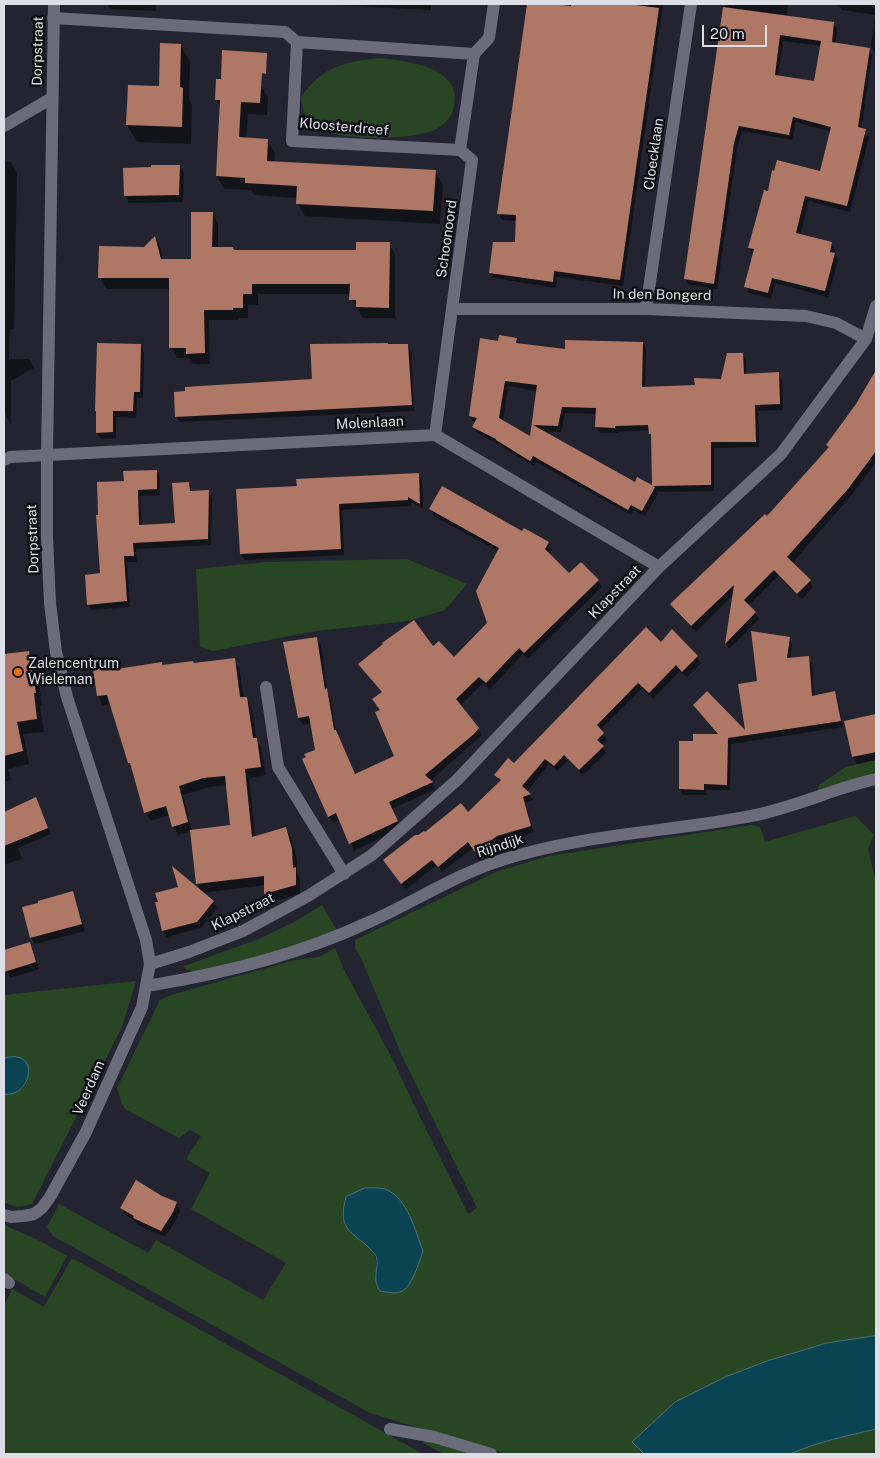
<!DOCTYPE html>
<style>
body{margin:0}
#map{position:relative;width:880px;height:1458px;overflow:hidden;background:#242431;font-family:"Public Sans",sans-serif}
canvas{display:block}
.frame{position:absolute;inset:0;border:5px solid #dedee6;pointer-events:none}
.scale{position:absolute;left:702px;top:25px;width:65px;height:22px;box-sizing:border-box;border:2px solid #dedee6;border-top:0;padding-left:6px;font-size:15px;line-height:18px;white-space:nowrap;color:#dedee6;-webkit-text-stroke:4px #0e0e14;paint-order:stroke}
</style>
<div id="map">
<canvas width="880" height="1458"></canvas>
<div class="frame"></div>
<div class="scale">20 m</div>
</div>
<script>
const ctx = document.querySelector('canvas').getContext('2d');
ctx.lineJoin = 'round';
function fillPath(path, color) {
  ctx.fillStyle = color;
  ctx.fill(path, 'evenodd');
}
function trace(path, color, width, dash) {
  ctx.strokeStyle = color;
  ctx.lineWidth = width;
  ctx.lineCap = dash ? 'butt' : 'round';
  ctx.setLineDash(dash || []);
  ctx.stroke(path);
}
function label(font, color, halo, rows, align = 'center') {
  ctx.font = font + ' "Public Sans",sans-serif';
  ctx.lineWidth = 5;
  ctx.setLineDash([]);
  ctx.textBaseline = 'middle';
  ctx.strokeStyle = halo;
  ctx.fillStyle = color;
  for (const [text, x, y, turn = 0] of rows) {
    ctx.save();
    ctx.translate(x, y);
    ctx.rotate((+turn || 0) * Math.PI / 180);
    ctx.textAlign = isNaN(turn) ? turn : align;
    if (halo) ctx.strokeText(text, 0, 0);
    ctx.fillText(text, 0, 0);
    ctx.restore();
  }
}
const green = new Path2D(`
 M382,58C410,62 462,67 454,106C452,118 443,127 432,131C408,140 334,142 313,125C305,118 302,108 301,98C321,66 347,61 382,58Z
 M407,559L467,584L445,610L408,621L316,631L213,651L200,646L196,569L267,562Z
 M876,760V774L819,790L818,789L819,785L846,767Z
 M855,816L874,835L868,849L876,882V1336L827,1343L767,1361L725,1377L675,1402L632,1442L642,1454H506L370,1413L53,1236L47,1227L59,1204L148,1253L156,1240L263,1300L286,1263L191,1209L210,1173L186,1159L201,1136L190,1130L179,1138L125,1109L122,1104L117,1088L160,1000L171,995L295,960L319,957L335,948L343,968L394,1062L412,1101L468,1214L477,1208L403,1058L361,958L355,949V940L498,871L549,856L752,825L760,827L765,842ZM399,1199L406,1210L423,1251L376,1280C377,1269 378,1261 372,1251Z
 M322,905L337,930L303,943L236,963L195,972L185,969L184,966L259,939L294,922Z
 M136,981L122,1027L32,1204C21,1207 15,1208 4,1202V1094H8L25,1086C30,1072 31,1065 18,1057L4,1059V995Z
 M4,1225L40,1241L67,1256L45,1297L4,1273Z
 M72,1258L423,1454H4V1306L12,1289L44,1307Z
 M876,1429V1454H790C817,1442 847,1436 876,1429Z
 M424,1440L470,1454H444L423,1443Z`);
const water = new Path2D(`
 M9,1057C11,1057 14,1056 17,1057C39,1061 27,1098 4,1094V1059Z
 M365,1188C371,1188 378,1187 385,1189C408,1198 415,1231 423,1251C419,1262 412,1288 400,1292C394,1294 386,1292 380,1291C378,1288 376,1283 376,1280C375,1271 379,1264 376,1256C373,1251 369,1248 365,1244C345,1229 339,1223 346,1197Z
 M876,1336V1429C847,1436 817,1442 790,1454H644L632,1442L675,1402L725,1377L767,1361L827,1343Z`);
const shadow = new Path2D(`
 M107,4H156V11L110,9Z
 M160,4H206V5Z
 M319,4H431V10Z
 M528,4H663L623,286L557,277L556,288L494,278L491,273L517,243V221L502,220L499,214Z
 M725,4H788L787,16L833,23L837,29L835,44L869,49L872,55L861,130L865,131L869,137L850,212L809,201L800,235L831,244L835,250L834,254L838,260L828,297L775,283L771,299L749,293L745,287L753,255L749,248L765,192L769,193L821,172L831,132L796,122L792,140L742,131L737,149L717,289L689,285L686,279ZM783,41L822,46L815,82L778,77Z
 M838,4H876V53L874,52L871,46L875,15L842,10Z
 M181,45L190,62L189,99L192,106L191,144L137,142L127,125L160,88Z
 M260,84L268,97L267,115L248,114L246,139L267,140L275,153L274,163L435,172L443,185L440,224L305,216L297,203V198L254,195L251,190L224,189L217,176L221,107L216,100Z
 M4,162H11L17,173L14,329L10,330L9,359H29L34,368L11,381V425L4,412Z
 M180,167L184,173L183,202L129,203L125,196L124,169Z
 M212,213L218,224V248L234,251H358L389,243L395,254V318H363L351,299V294H258V305H248V318H238V320H209L210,364H193L190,358H177L171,347V289H106L100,278L144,248L155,238L161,249L163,260L192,261Z
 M516,339L520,344L566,350L643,343L646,350L645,388L696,387L722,380L742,354L746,360V375L778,374L782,380L783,410L758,411L759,447L714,448V491L656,492L658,494L645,516L634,510L631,515L536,462L534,466L501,446L500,445L477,433L473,427L476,422H473L470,416L499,342ZM508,386L537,391L531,438L503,422ZM565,413L597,414V427L600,433H618V432L650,430L652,437L653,487L635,484L541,431L561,432Z
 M140,345L144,352L143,398H137L136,418L116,417V438L101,439L97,433Z
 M408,346L411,352L414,411L180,422L176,416L313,380Z
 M876,372V462L851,496L792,563L810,581L813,587L802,599L778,576L748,606L755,613L759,619L729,649L726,644L733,595L696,632L675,611L672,604L768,518L830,448L828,445L857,405Z
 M156,471L160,477V495L140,496L142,526L176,524L189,483L193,492H208L212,498L211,545L136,549L137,562H127L130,607L92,610L88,604L101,575L100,516L125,482Z
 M418,474L422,481L423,509L411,502V506L342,510L344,555L245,560L241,554L298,487Z
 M430,509L523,532L548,543L552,550L549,555L569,575L598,581L602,587L528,659L523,654L490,689L483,683L460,706L478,728L482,735L430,781L435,789L392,809L401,828L354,851L340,820L333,823L329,816L311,723L303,725L299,718L285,643L317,639L321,645L327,691L330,697L337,734L355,775L396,757L381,711L374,700L383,693L364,671L433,648L454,659L488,623L498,551L434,516Z
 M789,638L792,644L790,659L808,658L812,663L814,696L834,693L838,698L843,727L731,744L730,790H706L707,795H683L680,789L694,742L719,736L698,711L694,705L747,733L758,682Z
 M661,643L697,657L701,663L687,677L680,671L653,699L642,688L600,730L607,740L601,745L606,753L583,775L568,760L558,771L549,764L527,792L533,800L525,803L534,832L501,842L480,857L473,848L442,872L437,865L406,889L388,866L425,833L468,814L501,782L496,775L514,765Z
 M4,649L8,655L29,652L36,664L42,705L40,706L44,732L23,734L29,764L8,769L11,780L4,782Z
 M234,659L239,668L244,698H246L251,707L256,738L261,748L266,775L249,778L255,838L286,829L291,838L297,859V873L300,878V894L271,902L266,893L265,885L202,893L213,902L217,908L201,928L167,937L163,931L156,903L201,891L197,884L191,831L178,835L173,826L170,815L151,821L145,812L134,772L129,763L111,704L103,705L98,696L94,670L194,665ZM227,785L231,826L192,831L183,795L209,787Z
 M875,715L876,717V760L857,764L853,757L845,722Z
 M35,798L51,834L18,848L22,859L4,865V814L22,806Z
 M72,893L76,900L85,931L35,944L31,938Z
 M30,944L34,951L39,969L10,978L4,964V951Z
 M161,1197L176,1203L180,1210L177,1219L165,1237L138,1225L136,1221L125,1215L122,1208Z`);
const building = new Path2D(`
 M527,4H553L571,6V4H628L659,8L620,280L554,271L553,282L489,273L493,242H515L516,215L497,214Z
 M723,7L834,22L832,42L825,41L870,48L858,127L866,129L847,206L805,196L796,233L832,242L830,252L835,253L825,291L772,278L768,293L744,287L754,249L748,248L764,190L768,191L772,170L774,171L777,160L820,171L831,127L793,117L789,135L739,126L734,143L714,284L684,279ZM780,35L821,41L814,81L775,75Z
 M160,43L181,44L180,87L183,88L182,127L126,125L128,85L159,86Z
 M222,50L267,53L266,74L262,73L260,103L241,102L239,137L268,139L267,161L436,170L433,211L296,204L297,186L245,183V178L216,176L220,100H215L216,79H221Z
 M151,165H180L179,195L124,196L123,168L151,167Z
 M191,212H213L212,247H233L234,250H356V242H390L389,308L356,307V300H349L350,284H252V294H243V308H233V310H204L205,353L186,354V348H169V278H98L99,246L144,247L155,236L161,259H191Z
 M499,335L517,338L516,343L565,349V340L643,342L642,387L695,385L694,378L721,379L727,353H743L744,374L779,372L780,404L755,405L756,442H711V485L653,486L655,487L642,511L631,505L628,510L533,456L530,461L496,440V439L472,427L477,418L469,416L480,338L498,341ZM505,381L537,385L530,436L499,418ZM562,407L596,408L595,427L615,428V426L648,425L649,434H651L652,485L637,477L635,482L533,425L558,426Z
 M97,343L141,344L140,392H134L133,411H113V432L96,433V411H95Z
 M388,343V344H408L412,405L175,417L174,392L185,391V387L312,379L310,344Z
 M876,370V451L848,489L787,557L811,580L797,594L774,570L744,600L756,612L725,644L734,585L691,626L670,604L765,514L767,516L829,447L826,445L856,404Z
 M157,470V489L138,490L139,525L175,523L172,483L189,482L190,491L209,490L208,539L133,543L134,556H124L127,601L87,605L85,575L100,573L96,515H98L97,482L124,481L123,471Z
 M419,473L420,504L408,497V500L339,504L341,549L240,554L236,489L297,486L296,479Z
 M442,486L522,531L524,528L549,542L545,549L569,573L581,562L599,580L524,653L519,648L486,683L479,677L456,699L479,728L474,734L425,775L433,782L389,802L398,821L349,844L336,813L328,817L302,759L306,757L304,754L315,750L309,716L298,718L283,642L317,637L325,690L327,688L334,730H336L355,774L394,756L375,712L380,710L372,699L382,692L358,664L383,644L382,643L414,620L433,646L439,641L454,657L487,623L476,591L499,548L429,509Z
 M646,627L661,642L672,629L698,656L682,672L676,665L649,693L638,683L597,725L604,733L597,740L604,746L579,770L564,755L554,766L545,759L522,786L531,794L523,797L531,826L497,836L475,852L468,842L438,867L432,860L401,884L383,860L415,835H418L424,831L425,832L461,803L468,812L501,780L494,775L508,758L514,763Z
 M751,631L790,637L787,658L809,656L812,696L835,691L841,721L728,738L727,785L704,784V790L679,789V741H693V734H718L693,705L707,691L745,730L738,684L757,681Z
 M29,651L36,693H34L37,719L17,722L23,751L4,756V654Z
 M235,658L240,697H247L253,738H257L261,767L245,769L252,837L286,827L292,849L293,868L296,867V885L264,894V876L196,884L190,830L230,825L225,776L203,778L179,786L188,822L172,827L166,806L144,813L130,763H128L107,695L97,696L93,669L116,666L117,669L162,662V665L193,661L194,663Z
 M876,714V752L852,757L844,721Z
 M36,797L48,828L4,846V812Z
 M172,866L214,901L197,922L162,931L155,902H158L155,893L178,887Z
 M73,891L82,924L30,938L22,907L38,903V901Z
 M30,942L36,962L4,972V950Z
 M136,1180L162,1196L177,1202L173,1212L161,1231L133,1218L134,1216L120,1208Z`);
const lane = new Path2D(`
 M4,1279L9,1283
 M390,1429L434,1437L491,1454`);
const street = new Path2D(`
 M53,18L285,32L297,42L474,54L489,38L494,4
 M297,42L292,141L460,150
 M4,126L52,98
 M452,309H646L806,316L836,323L866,339
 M646,309L691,4
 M435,435L472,160L460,150L474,54
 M4,460L10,457L435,435L659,567
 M266,687L278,767L344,874
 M150,964L189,952L243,931L308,896L372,855L457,780L659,567L781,454L866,339L876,306`);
const secondary = new Path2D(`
 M147,986C221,974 298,955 367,923C413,903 454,875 502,860C583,834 668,832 751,816C794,808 834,788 876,779
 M4,1215L11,1217L24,1216L34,1214L42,1208L50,1197L86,1132L142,1007L150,964L146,940L67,697L56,652L50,603L47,537V455L54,4`);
const markers = [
 [18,672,5,"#e8710a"]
];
const streetNames = [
 ["Dorpstraat",38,51,-89],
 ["Kloosterdreef",344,127,5],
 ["Cloecklaan",654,154,-82],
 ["Schoonoord",447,239,-82],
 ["In den Bongerd",662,295,1],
 ["Molenlaan",370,423,-3],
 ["Dorpstraat",33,539,-92],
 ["Klapstraat",615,592,-46],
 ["Rijndijk",500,846,-18],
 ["Klapstraat",243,912,-26],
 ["Veerdam",89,1088,-66]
];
const poiNames = [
 ["Zalencentrum",28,664],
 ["Wieleman",28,680]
];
fillPath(green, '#294624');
fillPath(water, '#0a4351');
trace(water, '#4a727e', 1);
fillPath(shadow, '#0007');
fillPath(building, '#af7866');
trace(lane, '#6b6b7a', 12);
trace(street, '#6b6b7a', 12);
trace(secondary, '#6b6b7a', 12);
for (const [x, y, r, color] of markers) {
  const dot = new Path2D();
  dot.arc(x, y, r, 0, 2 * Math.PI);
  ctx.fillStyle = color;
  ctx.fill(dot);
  trace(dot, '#0e0e14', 2);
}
label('14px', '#dedee6', '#0e0e14', streetNames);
label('14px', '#dedee6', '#0e0e14', poiNames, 'left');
</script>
